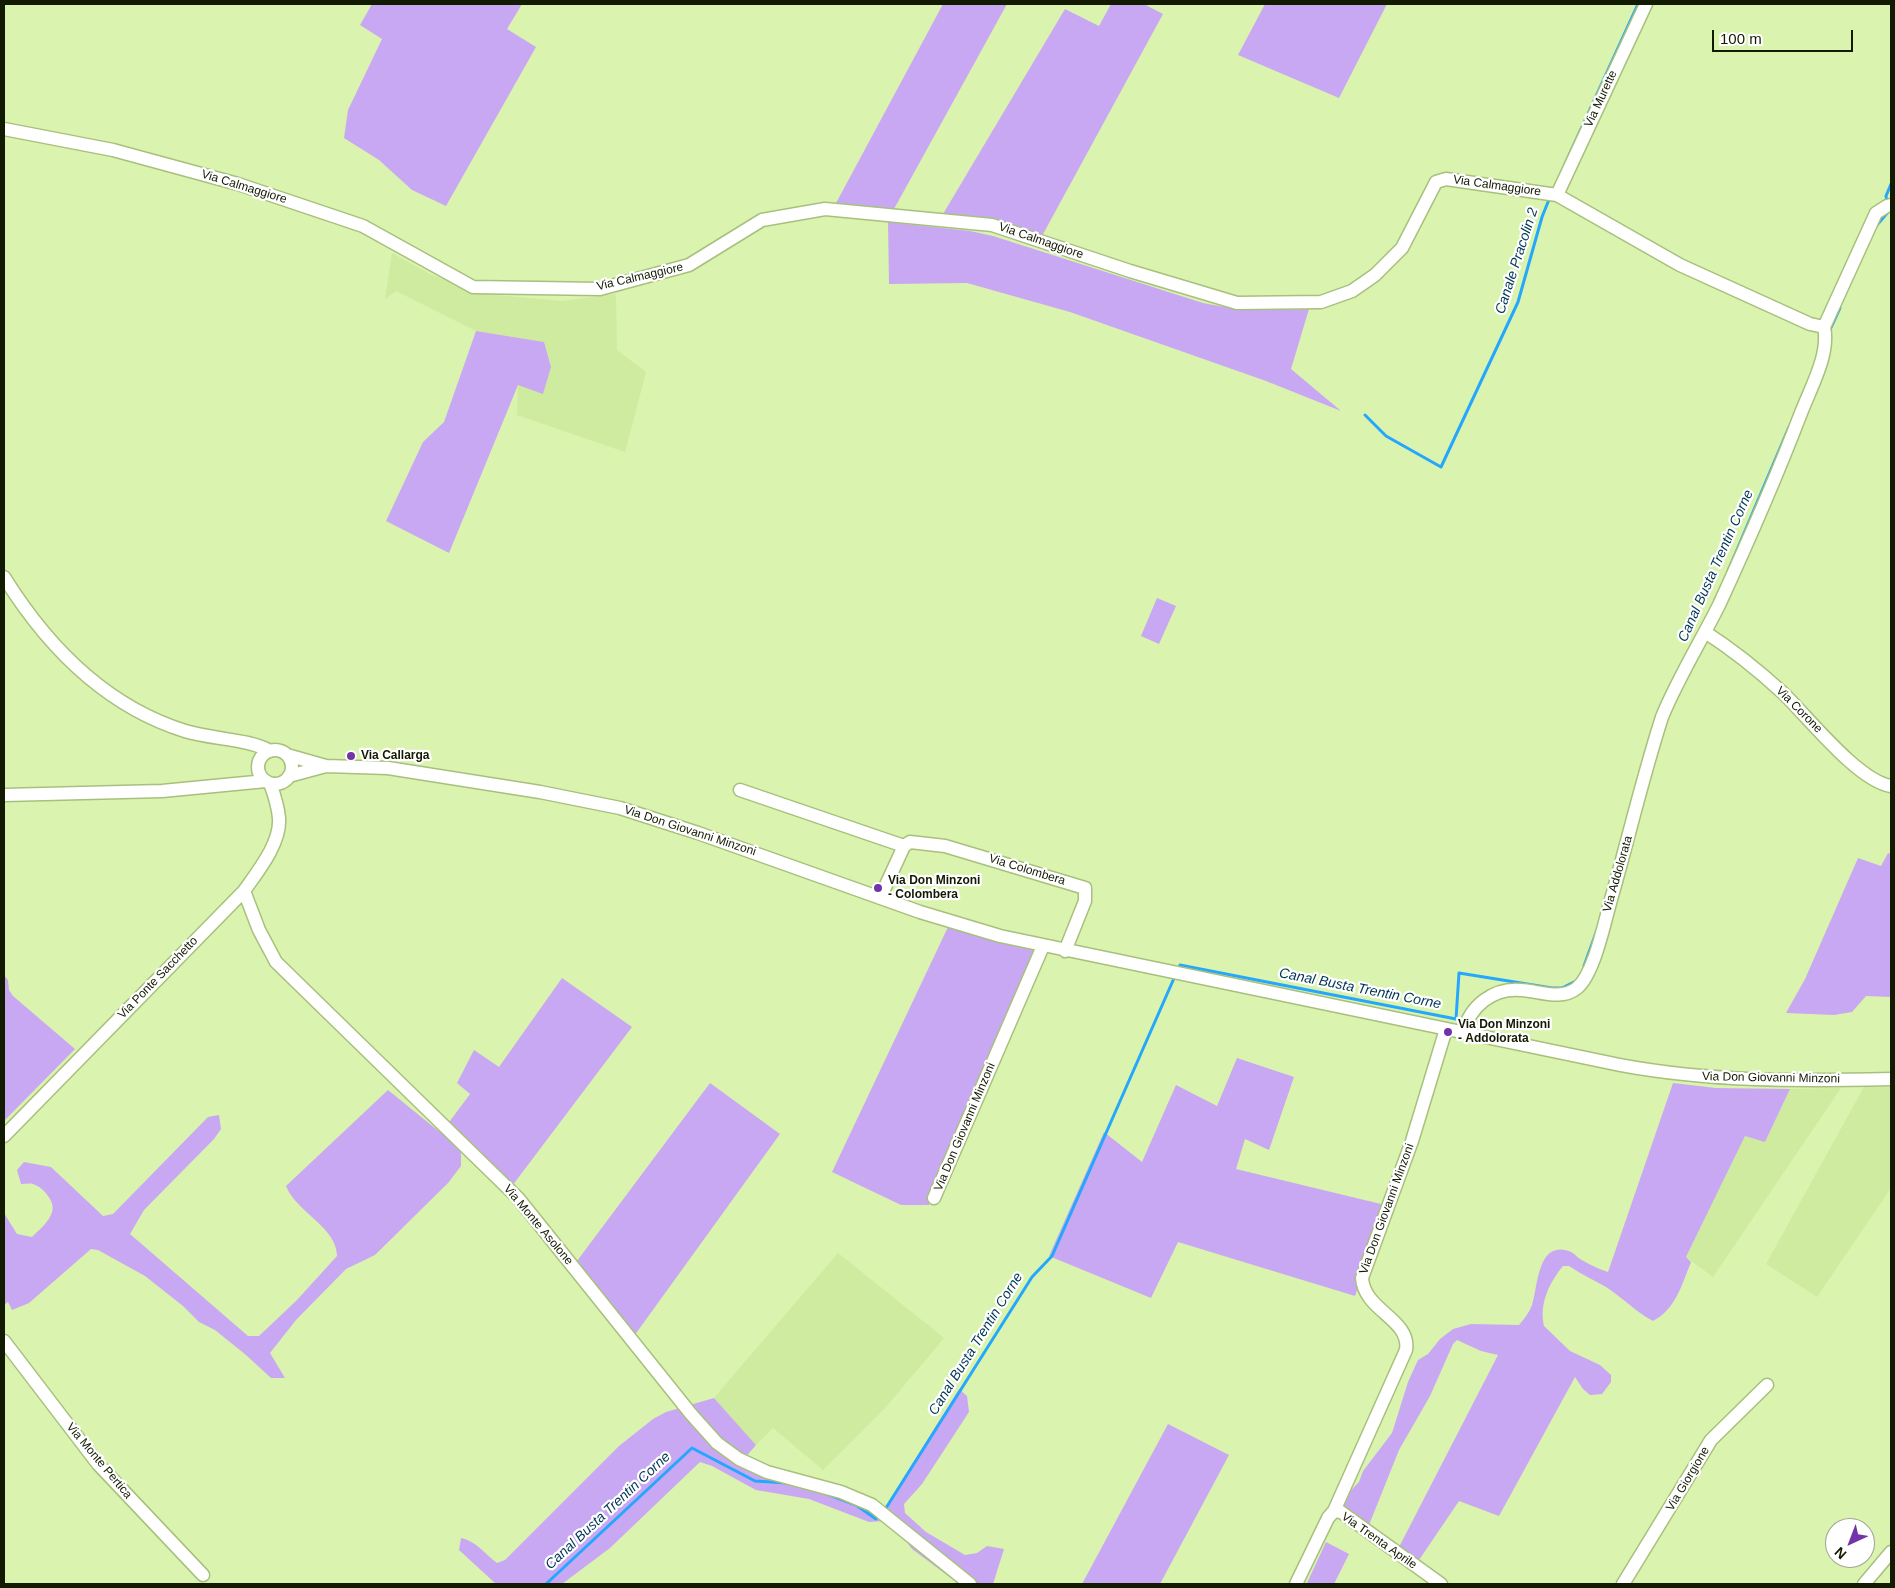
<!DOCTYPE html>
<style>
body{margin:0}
#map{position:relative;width:1895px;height:1588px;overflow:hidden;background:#daf3ae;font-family:Helvetica,sans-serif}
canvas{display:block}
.frame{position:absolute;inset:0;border:5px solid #121a01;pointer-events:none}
.north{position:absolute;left:1825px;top:1518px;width:50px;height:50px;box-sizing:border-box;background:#fff;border:1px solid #a0a399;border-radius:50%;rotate:223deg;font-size:14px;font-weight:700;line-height:20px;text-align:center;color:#121a01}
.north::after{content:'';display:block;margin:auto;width:18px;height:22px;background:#7234a9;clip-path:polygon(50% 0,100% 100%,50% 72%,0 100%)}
.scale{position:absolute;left:1712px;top:30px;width:141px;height:22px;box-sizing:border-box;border:2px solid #121a01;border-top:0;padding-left:6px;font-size:15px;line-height:18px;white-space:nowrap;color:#121a01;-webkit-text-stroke:4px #fff;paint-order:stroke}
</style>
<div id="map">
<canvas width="1895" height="1588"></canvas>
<div class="frame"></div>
<div class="north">N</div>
<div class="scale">100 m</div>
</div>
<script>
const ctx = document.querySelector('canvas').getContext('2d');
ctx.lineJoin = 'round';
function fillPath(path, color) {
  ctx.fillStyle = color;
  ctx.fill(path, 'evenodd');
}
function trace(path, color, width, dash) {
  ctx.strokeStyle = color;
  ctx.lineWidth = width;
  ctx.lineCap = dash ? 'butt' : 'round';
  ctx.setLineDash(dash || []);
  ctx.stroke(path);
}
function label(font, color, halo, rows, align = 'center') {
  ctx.font = font + ' Helvetica,sans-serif';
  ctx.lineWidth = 4.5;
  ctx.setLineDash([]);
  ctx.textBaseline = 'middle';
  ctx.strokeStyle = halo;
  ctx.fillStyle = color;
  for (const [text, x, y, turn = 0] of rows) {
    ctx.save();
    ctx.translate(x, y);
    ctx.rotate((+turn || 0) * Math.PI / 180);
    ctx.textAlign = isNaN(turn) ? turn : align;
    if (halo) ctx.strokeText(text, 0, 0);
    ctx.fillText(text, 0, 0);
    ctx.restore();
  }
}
const built = new Path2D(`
 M392,253L432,275L484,294L562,301L616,294L617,350L646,372L625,452L517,415L518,384L543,393L544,342L476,331L396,291L385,299Z
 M1864,1087H1891V1188L1817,1297L1766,1264Z
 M1841,1088L1713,1277L1686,1257L1745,1135L1765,1142L1790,1089Z
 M838,1253L944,1338L886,1407L823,1470L773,1428L756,1445L714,1398Z`);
const green = new Path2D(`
 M372,4H522L507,29L536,47L446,206L412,190L379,160L344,138L348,110L382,39L360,25Z
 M943,4H1007L894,209L835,205Z
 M1111,4H1144L1163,14L1042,236L972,217L943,214L1065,9L1099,26Z
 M1265,4H1387L1339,98L1238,55Z
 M888,222L970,231L993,236L1203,303C1239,311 1272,311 1309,309L1291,369L1341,411L1266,381L1070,312L967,283L889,284Z
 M476,331L544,342L551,367L543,394L518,385L449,553L386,521L423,442L444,422Z
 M1157,598L1176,606L1159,644L1141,636Z
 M1888,853L1891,854V997L1866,996L1852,1012L1834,1015L1786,1013L1805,979L1858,858L1881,866Z
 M948,927L1035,950L983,1080L929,1205H901L832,1172Z
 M4,975L8,980L9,990L13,996L75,1049L4,1121Z
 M562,978L632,1027L509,1190L455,1142L461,1152V1166L448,1183L375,1255L346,1269L296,1320L270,1353L285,1378H271L246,1355L215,1330L199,1322L183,1306L145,1276L98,1250L91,1249L29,1303L12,1310L8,1302L4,1305V1213L17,1234L32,1237C39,1230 49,1222 52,1212C56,1202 43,1187 33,1184C30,1183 25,1184 21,1184L17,1170L24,1162L51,1167L103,1216L113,1214L208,1117L219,1115L221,1129L214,1139L144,1210L130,1234L248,1336H259L297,1300L337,1256C337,1227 296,1212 286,1186L388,1090L441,1133L470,1094L457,1083L474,1050L499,1067Z
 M1237,1058L1294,1077L1269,1150L1245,1139L1236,1169L1385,1205L1355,1296L1178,1242L1151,1298L1049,1256L1104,1132L1142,1162L1176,1085L1217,1106Z
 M710,1083L780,1134L629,1343L571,1269Z
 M1673,1083L1716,1088L1790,1089L1765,1142L1745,1136L1686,1257L1691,1262C1682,1284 1676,1309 1653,1321C1636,1312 1623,1298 1606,1287C1594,1280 1581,1274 1569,1266H1563C1549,1283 1539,1304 1544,1326L1570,1351L1600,1365L1611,1375V1382L1602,1394L1590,1395L1583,1389L1575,1377L1499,1516L1459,1501L1417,1563L1397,1551L1498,1355L1481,1351L1457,1340L1453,1344L1430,1396L1399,1450L1367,1530L1336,1506L1359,1482L1363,1471L1392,1433L1408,1382L1418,1360L1428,1354L1440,1339L1453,1329L1471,1324L1519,1325C1524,1319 1529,1313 1532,1305C1538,1288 1537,1238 1571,1252C1574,1253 1577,1257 1580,1259C1588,1264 1599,1269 1608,1272Z
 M959,1389L967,1396L969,1412L922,1484L904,1504L905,1513L926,1532L965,1555L977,1553L987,1546L1004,1549L993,1584H959L912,1549L898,1531L884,1521L869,1522L809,1499L756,1490L712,1466L700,1462L610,1548L562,1584H496L459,1550L461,1538C476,1541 485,1554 497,1563L505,1560L619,1446L653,1419L666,1412L714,1398L756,1445L744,1459L700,1433C708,1441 715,1451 725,1457C770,1489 832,1486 879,1517Z
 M1168,1424L1229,1455L1160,1584H1082Z
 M1326,1542L1349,1554L1334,1584H1310L1307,1583Z`);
const stream = new Path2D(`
 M1565,164L1638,4
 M1887,202L1886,196L1891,184
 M1877,225L1888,212
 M1829,332L1840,308
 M1365,415L1386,436L1441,467L1518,302L1542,217L1550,197
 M1728,571L1789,427
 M1584,966L1597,930
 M1178,971L1180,965L1456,1019L1459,973L1552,988H1562L1576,981
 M827,1494L856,1505L876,1519
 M886,1508L1032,1277L1052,1256L1175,976
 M546,1584L692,1448L755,1481L788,1483`);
const minor = new Path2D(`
 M4,129L113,150L238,184L363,226L473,287L600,289L689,265L762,220L825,209L992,225L1130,271L1237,303L1321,302L1352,291L1375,275L1402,248L1436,182L1446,179L1557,195L1680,265L1810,324L1824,327L1876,213L1887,206L1891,205
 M1557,195L1646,4
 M4,577C47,646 105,706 185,731C211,739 249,739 270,751
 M1705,632C1733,650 1758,670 1783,693C1808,717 1858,781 1891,786
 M258 767a17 17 0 1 1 34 0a17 17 0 1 1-34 0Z
 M287,755L326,766L388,768L540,792L620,808L698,833L920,912L1000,936L1620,1065C1711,1082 1799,1081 1891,1079
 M289,776L326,766
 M740,790L904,846
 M4,795L162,791L266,781
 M244,891L259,930L276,962L518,1198L691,1414L717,1443L739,1459L767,1472L841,1492L872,1505L970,1584
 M880,898L904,846L910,842L945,846L1085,888V901L1065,951
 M1463,1033C1470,1006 1493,987 1522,990C1539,991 1561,1001 1577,988C1595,973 1605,919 1612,896C1629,836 1643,776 1662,717C1678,678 1700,643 1719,605C1748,542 1776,478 1801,413C1811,387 1830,354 1824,327
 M4,1136L244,891C258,871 281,843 279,818C278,806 274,794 270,783
 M934,1198L1043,946
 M4,1341L98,1464L203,1575
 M1334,1511L1406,1350C1411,1319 1364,1311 1362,1278L1412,1141L1446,1029
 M1296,1584L1328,1518L1334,1511L1341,1512L1441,1584
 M1623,1584L1711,1440L1767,1385
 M1864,1584L1891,1552`);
const markers = [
 [351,756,5,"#7234a9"],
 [878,888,5,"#7234a9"],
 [1448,1032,5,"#7234a9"]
];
const streetNames = [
 ["Via Murette",1601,99,-65],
 ["Via Calmaggiore",1497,186,8],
 ["Via Calmaggiore",244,187,17],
 ["Via Calmaggiore",1041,241,19],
 ["Via Calmaggiore",640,277,-13],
 ["Via Corone",1799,710,45],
 ["Via Don Giovanni Minzoni",690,831,18],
 ["Via Colombera",1027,870,17],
 ["Via Addolorata",1618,874,-74],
 ["Via Ponte Sacchetto",158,978,-46],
 ["Via Don Giovanni Minzoni",1771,1078,1],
 ["Via Don Giovanni Minzoni",965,1127,-67],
 ["Via Don Giovanni Minzoni",1387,1209,-70],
 ["Via Monte Asolone",538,1225,50],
 ["Via Monte Pertica",99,1461,50],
 ["Via Giorgione",1688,1479,-59],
 ["Via Trenta Aprile",1379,1541,35]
];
const poiNames = [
 ["Via Callarga",361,756],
 ["Via Don Minzoni",888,881],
 ["- Colombera",888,895],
 ["Via Don Minzoni",1458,1025],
 ["- Addolorata",1458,1039]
];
const waterNames = [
 ["Canale Pracolin 2",1517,261,-72],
 ["Canal Busta Trentin Corne",1716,566,-66],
 ["Canal Busta Trentin Corne",1360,989,11],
 ["Canal Busta Trentin Corne",976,1344,-58],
 ["Canal Busta Trentin Corne",608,1511,-43]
];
fillPath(built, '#cfeb9f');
fillPath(green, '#c9a8f3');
trace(stream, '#24a7fd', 3);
trace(minor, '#a8c07d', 15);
trace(minor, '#fff', 12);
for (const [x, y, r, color] of markers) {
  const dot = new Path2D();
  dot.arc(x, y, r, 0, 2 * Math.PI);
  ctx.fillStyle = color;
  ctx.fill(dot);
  trace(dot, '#fff', 2);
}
label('12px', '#121a01', '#fff', streetNames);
label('bold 12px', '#121a01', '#fff', poiNames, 'left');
label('italic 14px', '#023658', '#fff', waterNames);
</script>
